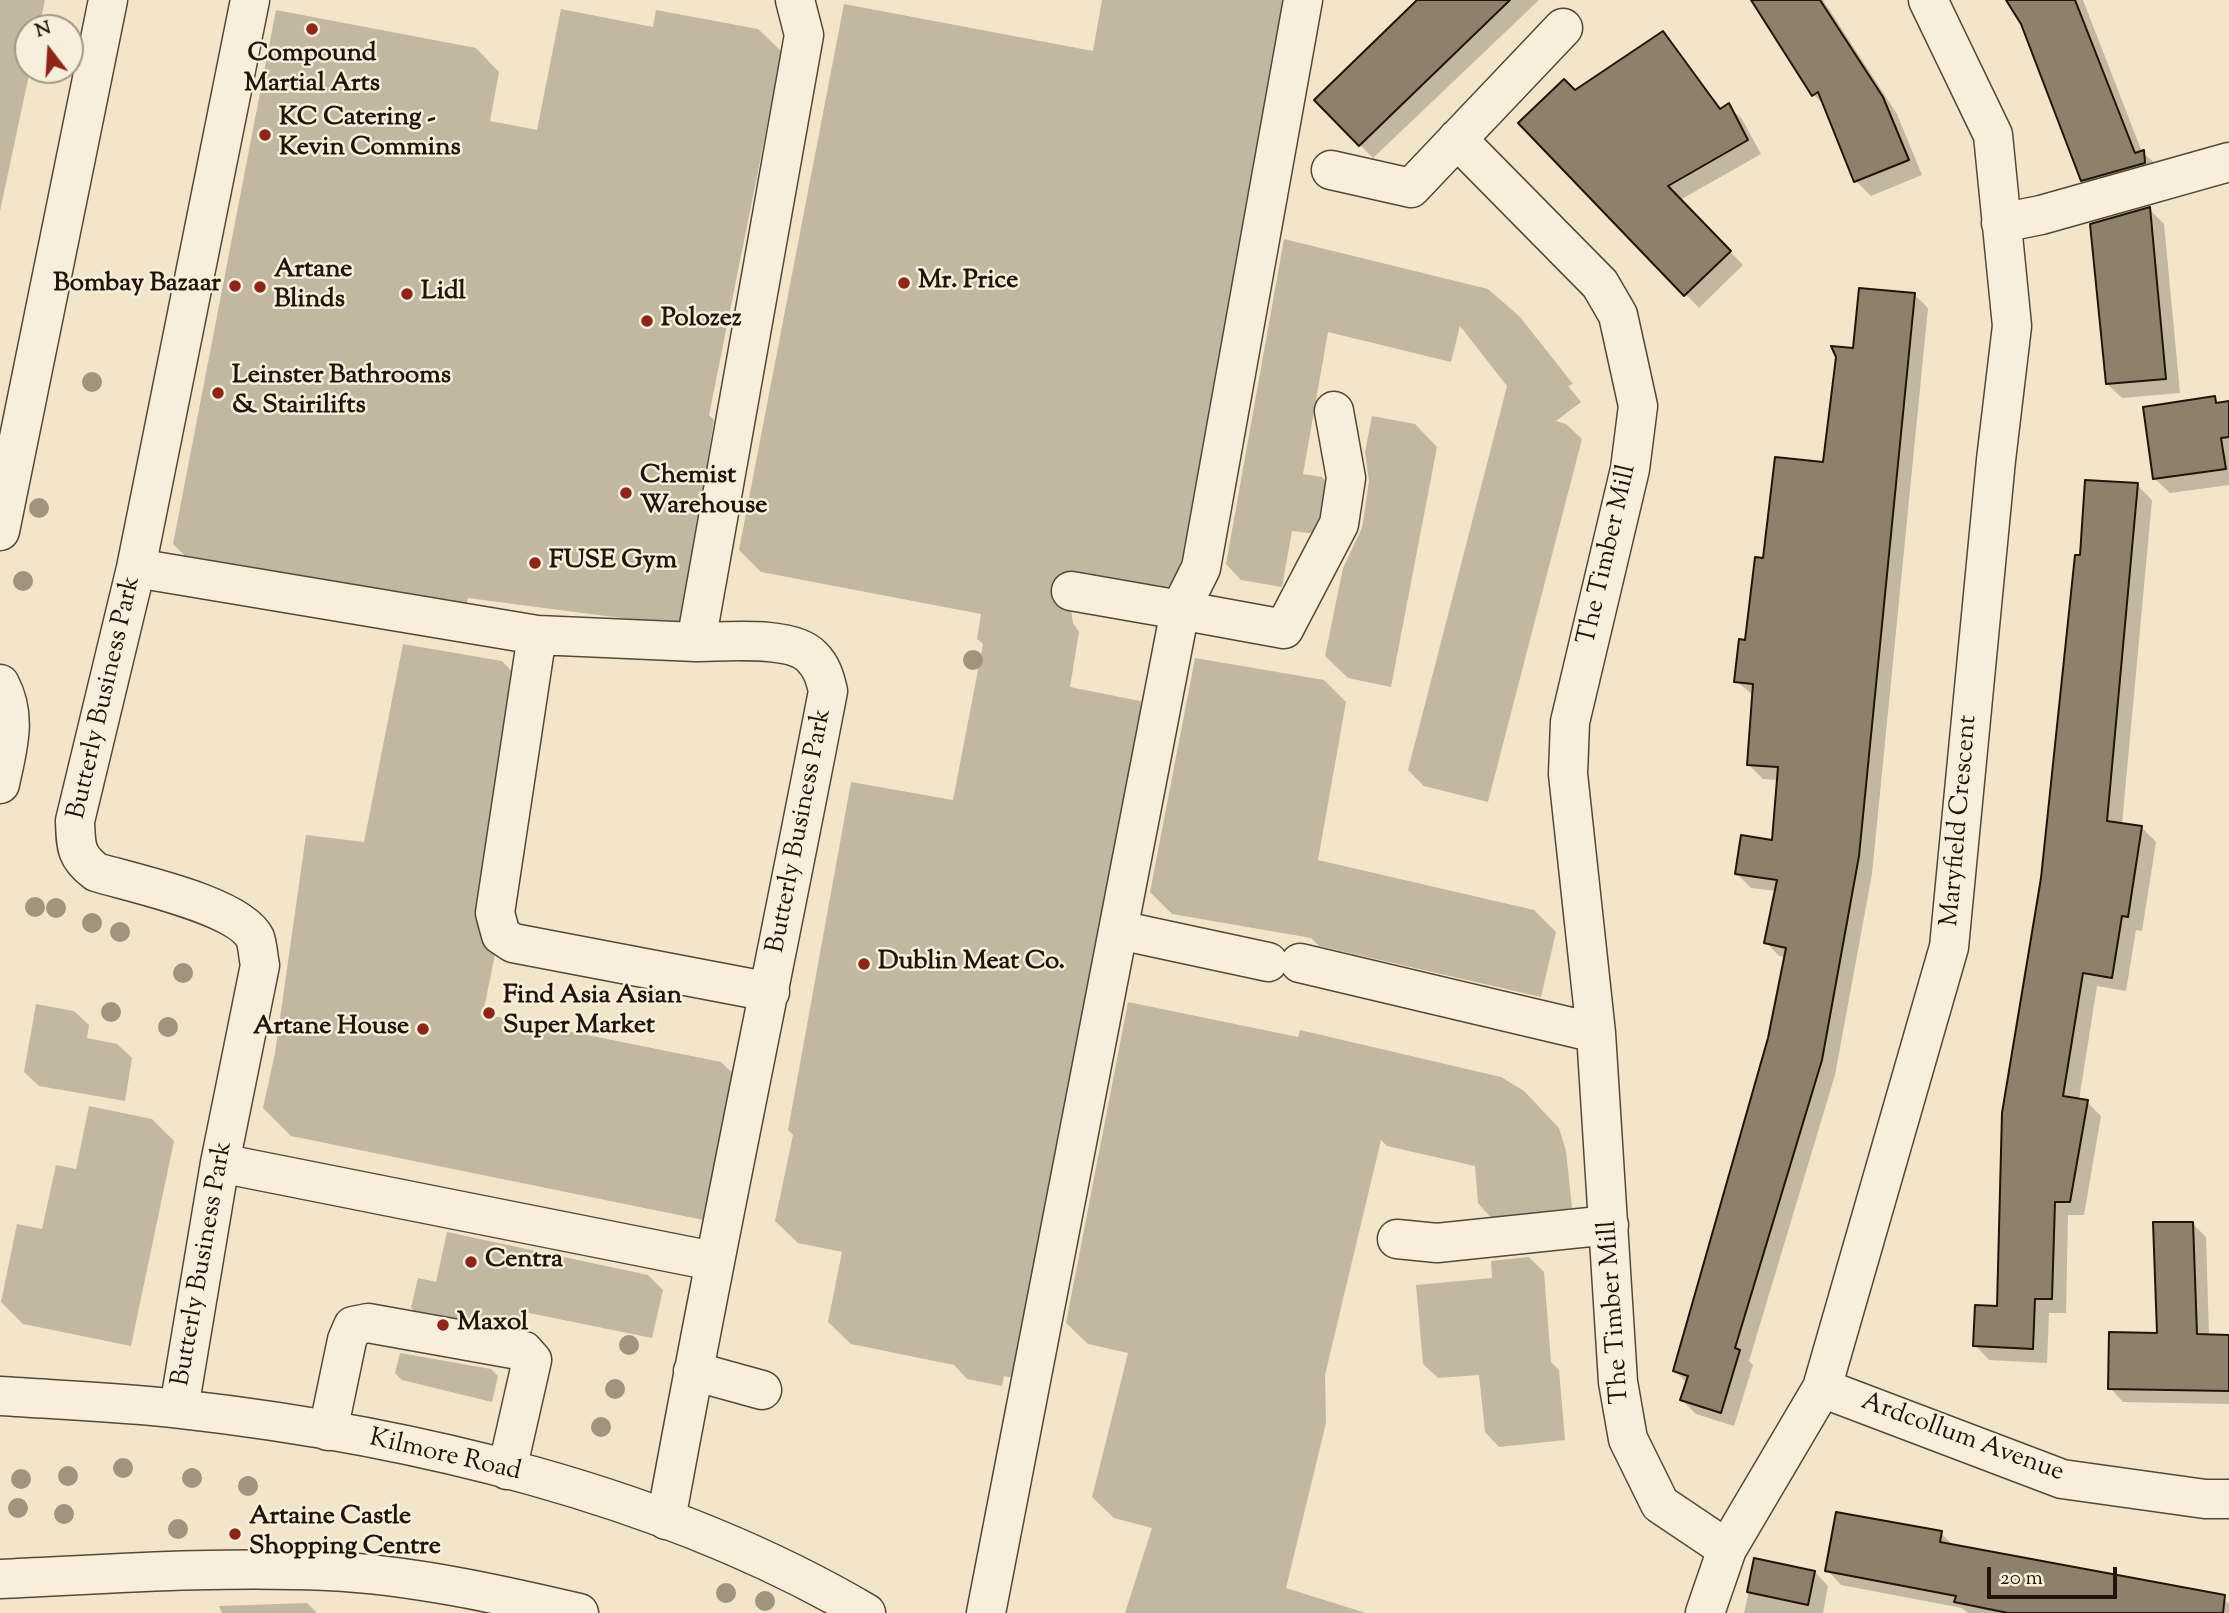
<!DOCTYPE html>
<style>
body{margin:0}
#map{position:relative;width:2229px;height:1613px;overflow:hidden;background:#f3e5c9;font-family:"Sorts Mill Goudy",serif}
canvas{display:block}
.north{position:absolute;left:14px;top:14px;width:70px;height:70px;box-sizing:border-box;background:#f7eedc;border:2px solid #a19787;border-radius:50%;rotate:343deg;font-size:19px;font-weight:700;line-height:28px;text-align:center;color:#211408}
.north::after{content:'';display:block;margin:auto;width:24px;height:32px;background:#8f2418;clip-path:polygon(50% 0,100% 100%,50% 72%,0 100%)}
.scale{position:absolute;left:1987px;top:1567px;width:130px;height:32px;box-sizing:border-box;border:4px solid #211408;border-top:0;padding-left:9px;font-size:21px;line-height:24px;white-space:nowrap;color:#211408;-webkit-text-stroke:5px #f7eedc;paint-order:stroke}
</style>
<div id="map">
<canvas width="2229" height="1613"></canvas>
<div class="north">N</div>
<div class="scale">20 m</div>
</div>
<script>
const ctx = document.querySelector('canvas').getContext('2d');
ctx.lineJoin = 'round';
function fillPath(path, color) {
  ctx.fillStyle = color;
  ctx.fill(path, 'evenodd');
}
function trace(path, color, width, dash) {
  ctx.strokeStyle = color;
  ctx.lineWidth = width;
  ctx.lineCap = dash ? 'butt' : 'round';
  ctx.setLineDash(dash || []);
  ctx.stroke(path);
}
function label(font, color, halo, rows, align = 'center') {
  ctx.font = font + ' "Sorts Mill Goudy",serif';
  ctx.lineWidth = 5;
  ctx.setLineDash([]);
  ctx.textBaseline = 'middle';
  ctx.strokeStyle = halo;
  ctx.fillStyle = color;
  for (const [text, x, y, turn = 0] of rows) {
    ctx.save();
    ctx.translate(x, y);
    ctx.rotate((+turn || 0) * Math.PI / 180);
    ctx.textAlign = isNaN(turn) ? turn : align;
    if (halo) ctx.strokeText(text, 0, 0);
    ctx.fillText(text, 0, 0);
    ctx.restore();
  }
}
const shadow = new Path2D(`
 M0,0H45L39,28H28L30,70L0,211Z
 M1102,0H1303L1194,598L1071,610L1073,623L1079,632L1070,687L1140,701L1162,723L1035,1382L1004,1376L1002,1386L967,1379L954,1365L851,1344L828,1322L842,1252L798,1243L775,1221L793,1135L788,1130L851,782L953,800L983,644L977,639L981,614L761,572L739,550L844,4L1093,51Z
 M1419,0H1539L1373,158L1316,100Z
 M1752,0H1823L1897,114L1922,175L1871,196L1856,181L1826,107L1814,95Z
 M2008,0H2083L2142,152L2158,166L2098,195L2083,180L2022,24Z
 M561,9L653,27L656,10L758,29L782,52L709,415L714,420L682,626L468,598L464,618L197,568L173,544L276,10L476,48L499,72L490,121L537,130Z
 M1662,34L1722,109L1728,106L1742,119L1761,154L1680,200L1743,265L1699,308L1520,123L1575,93Z
 M2149,209L2164,224L2180,393L2122,398L2107,384Z
 M1284,239L1488,289L1520,317L1573,384L1568,386L1581,402L1556,421L1566,424L1582,439L1488,802L1424,786L1408,770L1507,386L1460,326L1451,362L1328,332L1303,474L1322,477L1338,493L1332,536L1292,531L1282,587L1241,580L1226,564Z
 M1915,295L1928,308L1872,874L1835,1075L1749,1361L1753,1365L1734,1426L1696,1414L1682,1400L1687,1383L1675,1371L1770,1038L1786,957L1779,956L1766,942L1776,891L1751,888L1737,874L1773,842L1779,780L1763,779L1749,765L1754,696L1736,681L1765,560L1825,464L1855,350Z
 M2214,398L2218,402L2229,401V485L2170,493L2155,479Z
 M1372,416L1415,424L1437,447L1391,687L1348,678L1325,656L1343,568L1362,528L1369,481L1365,452Z
 M2137,485L2152,500L2122,824L2141,827L2156,842L2142,931L2136,930L2126,991L2097,986L2079,1100L2087,1102L2101,1116L2084,1215H2068L2066,1313H2049L2047,1363L1989,1360L1975,1345L1998,1308L2043,878L2082,557Z
 M403,644L502,661L529,689L507,894L483,1014L721,1062L749,1089L723,1224L291,1136L263,1108L275,1053L306,835L364,842Z
 M1195,658L1324,680L1346,702L1318,860L1534,910L1556,932L1541,997L1319,946L1311,938L1172,914L1150,892Z
 M1128,1002L1298,1037L1300,1030L1501,1077L1524,1091L1559,1128L1566,1151L1573,1218L1508,1237L1478,1203L1475,1166L1387,1146L1381,1140L1325,1375L1326,1423L1286,1588L1366,1613H1125L1152,1528L1114,1518L1092,1497L1128,1353L1088,1344L1066,1323Z
 M36,1004L74,1011L89,1025L87,1038L117,1044L132,1058L125,1101L39,1086L24,1072Z
 M89,1106L152,1119L174,1141L131,1346L23,1324L1,1302L17,1224L42,1229L56,1165L76,1169Z
 M2192,1223L2206,1237L2209,1336H2229V1404L2123,1402L2110,1388L2159,1335Z
 M447,1232L648,1275L663,1290L652,1338L524,1312L517,1339L426,1323L411,1308L418,1278L436,1282Z
 M1529,1257L1544,1272L1551,1362L1559,1370L1565,1440L1499,1447L1485,1432L1479,1375L1438,1378L1423,1364L1416,1285L1492,1278L1491,1261Z
 M400,1353L491,1369L498,1376L492,1402L402,1380L395,1373Z
 M1941,1533L1954,1546L2221,1597L2229,1604V1613H1968L1962,1608L1841,1585L1827,1570Z
 M1756,1560L1815,1572L1828,1586L1823,1613H1744Z
 M307,1603L317,1613H222L219,1606Z`);
const building = new Path2D(`
 M1417,0H1510L1359,146L1314,100Z
 M1751,0H1820L1883,97L1909,160L1854,182L1818,92L1812,96Z
 M2006,0H2075L2135,153L2144,150L2145,163L2081,181L2021,24Z
 M1663,31L1720,109L1729,103L1748,140L1668,186L1731,251L1684,296L1518,123L1564,79L1575,90Z
 M2150,207L2166,379L2106,384L2090,224Z
 M1859,288L1915,293L1859,856L1822,1060L1735,1348L1740,1350L1721,1413L1680,1400L1688,1376L1673,1371L1768,1038L1786,948L1764,943L1777,880L1735,874L1741,835L1772,840L1778,767L1747,765L1753,684L1734,682L1739,639L1745,640L1755,557L1763,558L1775,457L1823,462L1836,357L1831,346L1853,348Z
 M2215,396L2216,403L2229,401V437L2221,438L2226,469L2153,479L2143,407Z
 M2085,480L2138,483L2107,821L2142,826L2128,917L2122,916L2112,978L2083,973L2063,1096L2088,1100L2070,1202H2055L2052,1299H2035L2033,1349L1973,1346L1975,1305L1997,1306L2002,1113L2041,878L2075,555H2080Z
 M2153,1222H2193L2197,1334L2229,1335V1391L2108,1389L2109,1332L2157,1333Z
 M1836,1512L1942,1531L1940,1542L2225,1595L2223,1613H2008L1954,1602L1956,1596L1825,1571Z
 M1754,1558L1815,1571L1808,1605L1747,1592Z`);
const minor = new Path2D(`
 M1457,139L1600,284L1618,315L1638,406L1630,469L1570,722L1568,774L1596,1033L1618,1382L1628,1439L1660,1504L1727,1549
 M1331,170L1411,188L1563,28
 M2001,223L2041,215L2229,162
 M0,531L108,0
 M136,568L537,635L696,642
 M1071,591L1180,610L1201,568L1303,0
 M537,635L495,913L501,935L513,943L770,992
 M0,684C18,718 7,749 0,784
 M1119,930L1268,962
 M1300,963L1596,1033
 M220,1163L713,1261
 M1397,1239L1437,1243L1609,1225
 M693,1371L762,1390
 M1822,1388L2062,1479L2205,1499H2229
 M0,1396C60,1400 120,1402 180,1409C411,1435 664,1494 866,1613
 M179,1408L220,1163L260,965C258,957 258,946 255,938C239,905 132,883 96,872C75,856 76,846 75,821L136,568L250,0
 M328,1431L347,1340L353,1326L368,1323L524,1351L532,1360L507,1470
 M666,1520C716,1243 775,967 828,691C825,678 822,667 812,657C792,635 725,642 696,642L804,35L795,0
 M0,1579C109,1574 219,1566 328,1571C412,1575 498,1594 579,1613
 M986,1613L1180,610L1284,629L1339,524L1346,478L1334,411
 M1705,1613L1727,1549L1822,1388L1949,947L1996,460L2012,326L1993,135L1928,0`);
const trees = [
 [92,382],
 [39,508],
 [23,581],
 [973,660],
 [35,907],
 [56,908],
 [92,923],
 [120,932],
 [183,973],
 [111,1012],
 [168,1027],
 [629,1345],
 [615,1389],
 [601,1427],
 [123,1468],
 [68,1476],
 [192,1478],
 [21,1479],
 [248,1486],
 [18,1508],
 [64,1514],
 [178,1529],
 [726,1593],
 [765,1601]
];
const markers = [
 [312,29,7,"#8f2418"],
 [265,135,7,"#8f2418"],
 [904,283,7,"#8f2418"],
 [235,286,7,"#8f2418"],
 [260,287,7,"#8f2418"],
 [407,294,7,"#8f2418"],
 [647,321,7,"#8f2418"],
 [218,393,7,"#8f2418"],
 [626,493,7,"#8f2418"],
 [535,563,7,"#8f2418"],
 [864,964,7,"#8f2418"],
 [489,1013,7,"#8f2418"],
 [423,1029,7,"#8f2418"],
 [471,1262,7,"#8f2418"],
 [443,1325,7,"#8f2418"],
 [235,1534,7,"#8f2418"]
];
const poiNames = [
 ["Compound",312,56,"center"],
 ["Martial Arts",312,86,"center"],
 ["KC Catering -",279,120],
 ["Kevin Commins",279,150],
 ["Artane",274,272],
 ["Blinds",274,302],
 ["Mr. Price",918,283],
 ["Bombay Bazaar",221,286,"right"],
 ["Lidl",421,294],
 ["Polozez",661,321],
 ["Leinster Bathrooms",232,378],
 ["& Stairilifts",232,408],
 ["Chemist",640,478],
 ["Warehouse",640,508],
 ["FUSE Gym",549,563],
 ["Dublin Meat Co.",878,964],
 ["Find Asia Asian",503,998],
 ["Super Market",503,1028],
 ["Artane House",409,1029,"right"],
 ["Centra",485,1262],
 ["Maxol",457,1325],
 ["Artaine Castle",249,1519],
 ["Shopping Centre",249,1549]
];
const streetNames = [
 ["The Timber Mill",1609,555,-77],
 ["Butterly Business Park",106,698,-77],
 ["Maryfield Crescent",1961,821,-85],
 ["Butterly Business Park",801,831,-79],
 ["Butterly Business Park",204,1264,-80],
 ["The Timber Mill",1616,1312,-94],
 ["Ardcollum Avenue",1962,1439,20],
 ["Kilmore Road",445,1457,13]
];
fillPath(shadow, '#0003');
fillPath(building, '#8e816c');
trace(building, '#211408', 2);
trace(minor, '#564838', 41);
trace(minor, '#f7eedc', 38);
ctx.fillStyle = '#a1947e';
for (const [x, y] of trees) {
  ctx.beginPath();
  ctx.arc(x, y, 10, 0, 2 * Math.PI);
  ctx.fill();
}
for (const [x, y, r, color] of markers) {
  const dot = new Path2D();
  dot.arc(x, y, r, 0, 2 * Math.PI);
  ctx.fillStyle = color;
  ctx.fill(dot);
  trace(dot, '#f7eedc', 2.5);
}
label('bold 26px', '#211408', '#f7eedc', poiNames, 'left');
label('26px', '#211408', '#f7eedc', streetNames);
</script>
